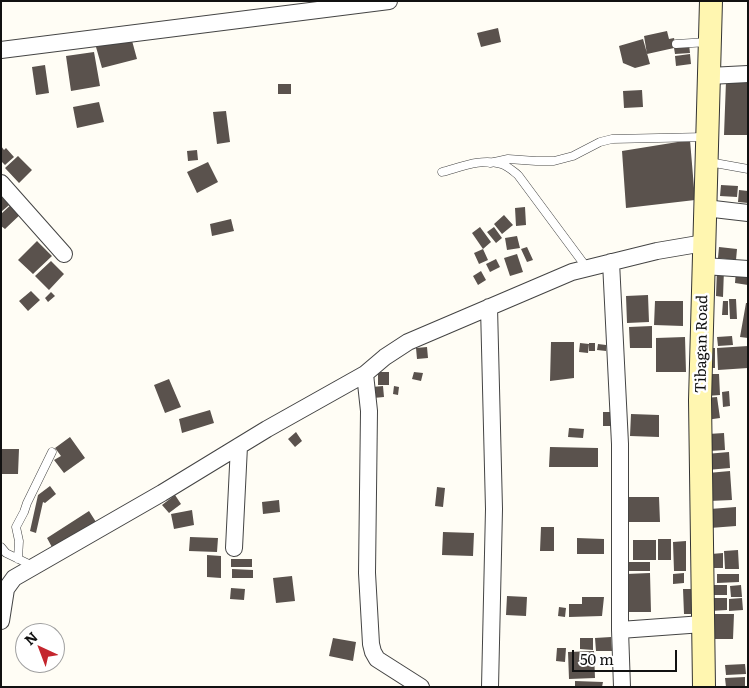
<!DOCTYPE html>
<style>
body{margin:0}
#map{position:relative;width:749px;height:688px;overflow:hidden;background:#fffdf5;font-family:Literata,serif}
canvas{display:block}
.frame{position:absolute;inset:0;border:2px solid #111;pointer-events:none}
.north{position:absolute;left:15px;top:623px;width:50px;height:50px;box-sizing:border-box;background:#fff;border:1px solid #a0a0a0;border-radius:50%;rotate:317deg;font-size:14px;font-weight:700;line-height:20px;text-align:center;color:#111}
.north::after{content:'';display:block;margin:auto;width:18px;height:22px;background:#c4262e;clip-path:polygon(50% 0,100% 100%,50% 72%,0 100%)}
.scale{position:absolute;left:572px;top:650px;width:105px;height:22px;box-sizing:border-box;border:2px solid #111;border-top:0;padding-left:6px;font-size:15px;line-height:18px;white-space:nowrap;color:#111;-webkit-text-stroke:4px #fff;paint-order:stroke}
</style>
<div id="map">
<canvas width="749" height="688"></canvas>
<div class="frame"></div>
<div class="north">N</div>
<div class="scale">50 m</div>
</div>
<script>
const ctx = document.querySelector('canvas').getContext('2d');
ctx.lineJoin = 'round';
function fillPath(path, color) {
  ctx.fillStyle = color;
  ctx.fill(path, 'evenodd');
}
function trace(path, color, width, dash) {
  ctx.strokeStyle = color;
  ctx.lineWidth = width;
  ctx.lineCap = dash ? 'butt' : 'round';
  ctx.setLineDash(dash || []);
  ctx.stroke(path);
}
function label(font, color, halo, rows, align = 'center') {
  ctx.font = font + ' Literata,serif';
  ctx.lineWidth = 5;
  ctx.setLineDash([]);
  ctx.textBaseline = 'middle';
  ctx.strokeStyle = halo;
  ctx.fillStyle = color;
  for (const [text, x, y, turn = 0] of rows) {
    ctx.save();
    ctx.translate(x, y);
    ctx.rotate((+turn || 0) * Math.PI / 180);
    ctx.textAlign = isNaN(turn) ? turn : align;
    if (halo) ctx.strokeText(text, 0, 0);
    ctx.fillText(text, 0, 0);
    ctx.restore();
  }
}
const building = new Path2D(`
 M498,28L501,42L481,47L477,33Z
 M667,31L669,39L674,38L676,46L689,44L690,53L675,54L674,48L647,54L644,36Z
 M131,37L137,59L102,68L96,47Z
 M643,39L650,64L635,68L623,63L619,46Z
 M94,52L100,86L71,91L66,56Z
 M690,54L691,64L676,66L675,56Z
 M45,65L49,93L36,95L32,67Z
 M726,81H748L747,135H724Z
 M278,84H291V94H278Z
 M642,90L643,107L624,108L623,91Z
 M99,102L104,122L77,128L73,107Z
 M226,111L230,142L217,144L213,112Z
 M690,140L695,200L626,208L622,151Z
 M1,146L4,150L6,148L14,157L5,165L1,161Z
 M197,150L198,160L188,161L187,151Z
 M18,156L32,170L19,183L5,168Z
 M208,162L218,182L197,193L187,172Z
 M721,185L738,186L737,197L720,196Z
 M739,190L748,191V203L738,202Z
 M1,192L15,200L1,212Z
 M15,201L24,211L5,229L1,226V214Z
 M525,207L526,225L516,226L515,208Z
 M504,215L513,225L502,234L494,224Z
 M231,219L234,231L212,236L210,224Z
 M480,227L491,242L483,249L472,233Z
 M494,227L502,238L496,243L487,232Z
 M517,236L520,248L507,250L505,238Z
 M37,241L52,256L33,274L18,260Z
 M527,247L533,260L527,262L521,249Z
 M719,247L737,249L736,260L718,258Z
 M483,249L488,260L479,264L474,253Z
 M517,254L523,272L510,276L504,258Z
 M496,259L500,267L490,272L486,264Z
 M51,261L64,274L49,290L35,276Z
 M717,269H724L723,297L716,296Z
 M736,270L748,271V285L735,283Z
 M481,271L486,280L478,285L473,276Z
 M31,291L40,300L28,311L19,301Z
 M51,292L55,296L48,302L45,298Z
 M648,295L649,322L627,323L626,296Z
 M729,299H736L737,319H730Z
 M655,301H683V326L654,325Z
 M723,301H728V315H722Z
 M746,303H748V338L740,337Z
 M652,326V348H630L629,327Z
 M732,336L733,345L718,346L717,337Z
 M685,337L686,372H656V338Z
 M551,342H574V378L550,381Z
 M580,343L589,344L588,353L579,352Z
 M589,343H595V351H589Z
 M598,344L606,345V351L597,350Z
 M748,346V368L718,370L717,348Z
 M427,347L428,358L417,359L416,348Z
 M706,348H715V368H705Z
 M378,372H389V385H378Z
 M414,372L423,373L421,381L412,379Z
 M706,374H719L720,395L707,396Z
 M169,379L181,407L165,413L154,385Z
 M383,386L384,397L373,398L372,387Z
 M394,386L399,387L398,395L393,394Z
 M729,391L730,406L723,407L722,392Z
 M717,397L720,418L706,420L704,398Z
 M210,410L214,423L182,433L179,419Z
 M603,412H612L613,426H603Z
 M631,414L659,415V437L630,436Z
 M569,428L584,429L583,438L568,437Z
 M296,432L302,441L295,447L288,439Z
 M724,433L725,450L709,451L708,434Z
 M70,437L85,458L64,473L54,460L61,456L55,448Z
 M550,447L598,448V467H549Z
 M1,449H19L18,474H1Z
 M729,452L730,468L707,470L706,454Z
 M730,471L732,500L709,501L708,473Z
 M50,486L56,494L45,503L43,502L36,533L30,531L38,495Z
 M437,487L445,488L443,507L435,506Z
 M175,495L181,504L169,513L162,505Z
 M626,497H659L660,522H627Z
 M279,500L280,512L263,514L262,502Z
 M736,507V526L710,528V509Z
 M192,510L194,525L174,529L171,514Z
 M89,511L96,522L53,549L47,538Z
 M541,527H554V551H540Z
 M443,532L474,533L473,556L442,555Z
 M190,537L218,538L217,552L189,551Z
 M577,538L604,539V554H577Z
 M658,539H671V560H658Z
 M633,540H656V560H633Z
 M686,541V571H674L673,542Z
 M738,550L739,569H725L724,551Z
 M723,553V568H712L711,554Z
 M207,555L221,556V578L207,577Z
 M231,559H252V567H231Z
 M629,562H650V571H629Z
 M232,569L253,570V578H232Z
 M650,573L651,612H627L626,574Z
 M684,573V583L673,584V574Z
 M717,574H739V582L717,583Z
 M292,576L295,601L276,603L273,578Z
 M710,585H727V595H710Z
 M741,585L742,597H731L730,586Z
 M231,588L245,589L244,600L230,599Z
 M683,589H694L695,614H684Z
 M507,596L527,597L526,616L506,615Z
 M582,597H604L602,616L569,617V604H582Z
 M710,598H727V610L710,611Z
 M742,598L743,610L729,611V599Z
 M559,607L566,608L565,617L558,616Z
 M710,614H734L733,639H709Z
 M611,637L612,651H596L595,638Z
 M333,638L356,642L353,661L329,656Z
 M580,638H593V650L580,649Z
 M557,648H566L565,662L556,661Z
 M594,651L595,678L569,679L568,652Z
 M745,664L746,674L726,675L725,665Z
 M745,677V687H726L725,678Z
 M575,681L603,682L602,687H575Z`);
const lane = new Path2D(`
 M676,44L708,42
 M709,162L748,169
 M490,163L508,159L536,161H554L573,156L600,142L612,139L705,137
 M442,172C461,167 482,158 501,164C508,166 513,171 518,175L587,268
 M1,547L6,553L33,566
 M18,559L19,541L16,527L24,512L27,503L52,452`);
const street = new Path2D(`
 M1,50L389,1
 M709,76L748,74
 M1,183L64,254
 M705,208L748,213
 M611,262L620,444V630L622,687
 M704,266L748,269
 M489,307L494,509L490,687
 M365,374L369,411L367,573L371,644L373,652L377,659L421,687
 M234,548L239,446
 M1,621L6,589L14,578L162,493L267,429L365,374L385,357L408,342L572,272L657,251L704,243
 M620,630L703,624`);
const secondary = new Path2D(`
 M704,687L700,400L711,1`);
const streetNames = [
 ["Tibagan Road",702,344,-89]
];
fillPath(building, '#5a524d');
trace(lane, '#444', 9);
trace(street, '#444', 18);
trace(secondary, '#333', 24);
trace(lane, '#fff', 8);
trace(street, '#fff', 16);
trace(secondary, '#fff6b0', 22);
label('15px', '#111', '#fff', streetNames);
</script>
